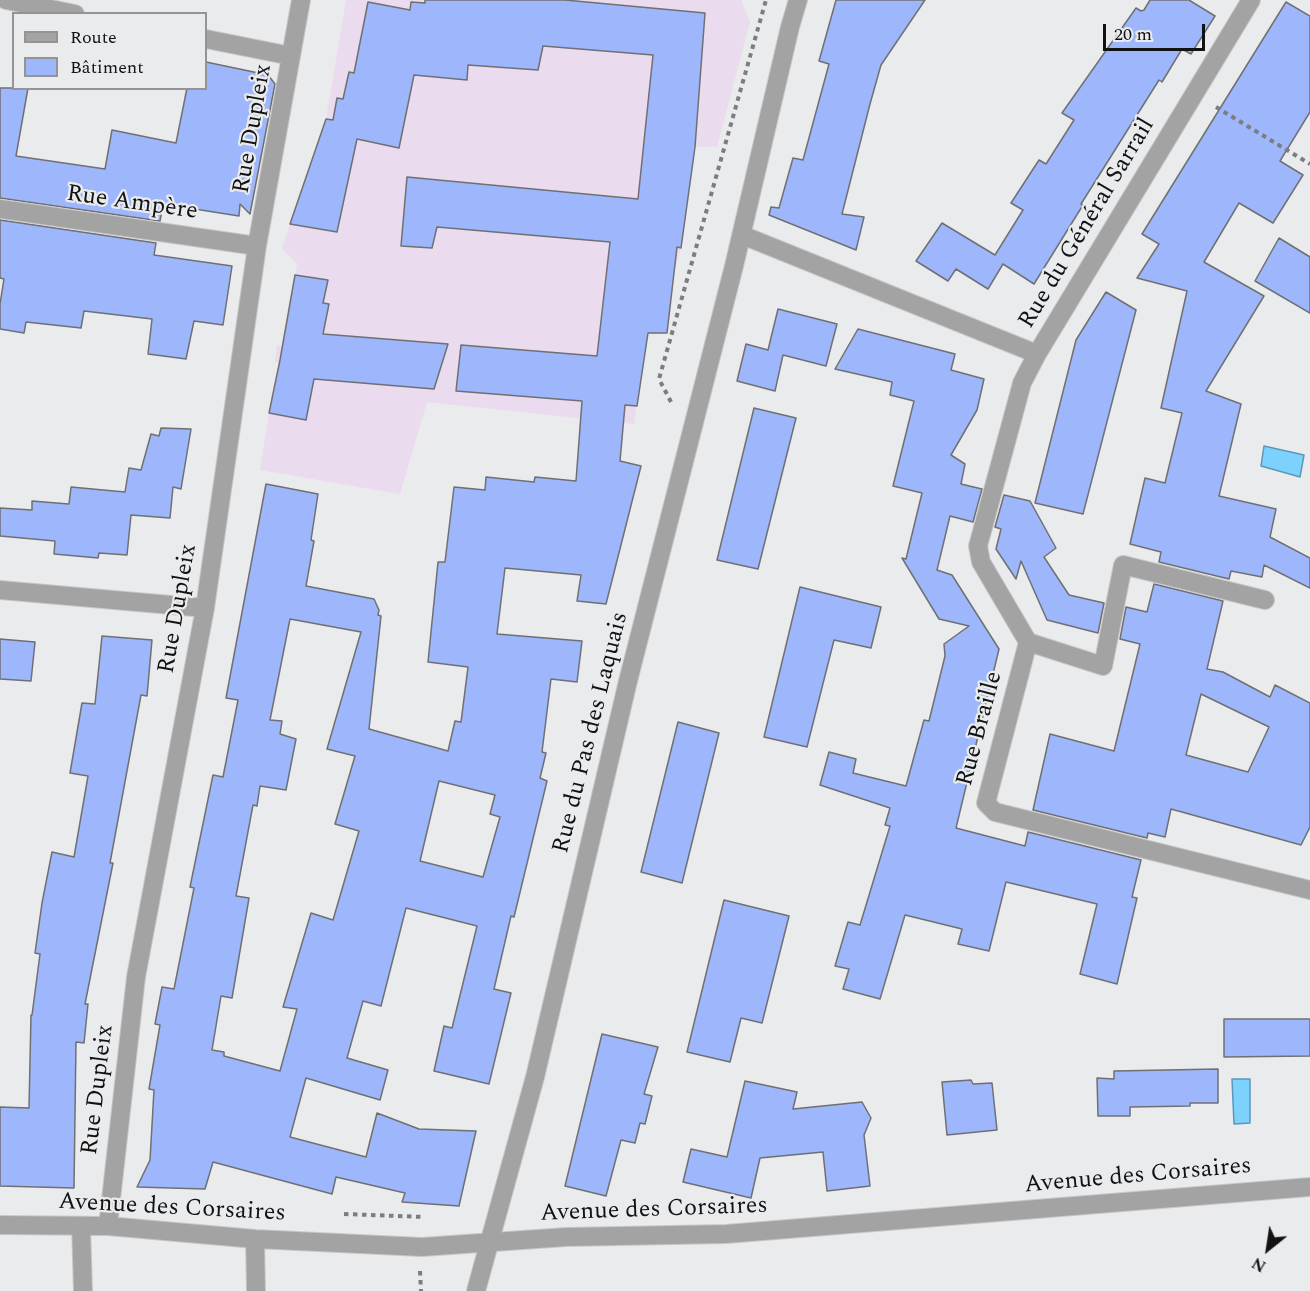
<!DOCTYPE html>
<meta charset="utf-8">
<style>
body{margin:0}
#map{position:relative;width:1310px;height:1291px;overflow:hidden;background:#eaebed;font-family:Spectral,serif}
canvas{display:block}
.legend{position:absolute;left:12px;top:12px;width:195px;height:78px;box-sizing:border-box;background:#eaebed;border:2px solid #949495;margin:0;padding:8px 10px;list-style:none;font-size:18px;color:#121212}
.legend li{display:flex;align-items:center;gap:12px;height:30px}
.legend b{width:30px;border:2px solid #949495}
.north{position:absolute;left:1238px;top:1219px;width:60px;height:60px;-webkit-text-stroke:4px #eaebed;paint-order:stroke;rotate:210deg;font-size:16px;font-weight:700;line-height:24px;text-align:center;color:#121212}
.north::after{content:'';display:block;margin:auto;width:21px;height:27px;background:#121212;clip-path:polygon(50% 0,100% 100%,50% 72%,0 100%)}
.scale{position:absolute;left:1103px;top:24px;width:102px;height:27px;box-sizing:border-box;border:3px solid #121212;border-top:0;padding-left:8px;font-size:18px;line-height:21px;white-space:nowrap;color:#121212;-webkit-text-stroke:4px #eaebed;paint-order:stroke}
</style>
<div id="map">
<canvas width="1310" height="1291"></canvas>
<ul class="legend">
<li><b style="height:8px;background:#a4a3a3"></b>Route</li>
<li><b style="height:16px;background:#9db6fc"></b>Bâtiment</li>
</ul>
<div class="north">N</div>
<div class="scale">20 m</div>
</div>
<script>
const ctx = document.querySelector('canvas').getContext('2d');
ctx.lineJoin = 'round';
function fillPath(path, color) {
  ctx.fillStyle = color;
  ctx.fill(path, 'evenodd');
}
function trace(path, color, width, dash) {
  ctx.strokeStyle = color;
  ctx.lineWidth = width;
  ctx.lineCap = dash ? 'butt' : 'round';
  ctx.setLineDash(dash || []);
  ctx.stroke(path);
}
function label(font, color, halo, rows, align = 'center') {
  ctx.font = font + ' Spectral,serif';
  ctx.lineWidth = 4.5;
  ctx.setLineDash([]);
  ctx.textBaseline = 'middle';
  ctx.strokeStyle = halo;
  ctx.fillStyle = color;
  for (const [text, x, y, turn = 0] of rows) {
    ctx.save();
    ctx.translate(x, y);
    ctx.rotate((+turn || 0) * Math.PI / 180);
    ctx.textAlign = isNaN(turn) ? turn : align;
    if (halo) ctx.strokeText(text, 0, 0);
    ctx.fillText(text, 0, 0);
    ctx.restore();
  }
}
const education = new Path2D(`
 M346,0H741L750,22L717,147H695L681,248L674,274L667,333H646L634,424L427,402L400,494L260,470L269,413L280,363L275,362L276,354L277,345L283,346L297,264L282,248L326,119Z`);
const water = new Path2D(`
 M1264,446L1304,455L1300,477L1261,466Z
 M1232,1079H1250V1123L1234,1124Z`);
const building = new Path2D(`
 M425,0H565L705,13L695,147L681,248L677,247L667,333H648L637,406L625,405L620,461L641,466L606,604L577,601L581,575L505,568L497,634L582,641L577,682L551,679L542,752L546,753L540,778L547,781L514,917L511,916L494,989L511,993L489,1084L434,1071L444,1026L452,1028L477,926L406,908L381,1006L363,1001L347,1058L388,1070L380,1100L306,1078L290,1137L366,1157L377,1113L419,1129L476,1131L459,1206L402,1202L405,1193L336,1177L332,1194L213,1162L205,1189L137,1187L150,1160L154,1090L149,1089L160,1025L155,1024L162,987L174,989L194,888L190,887L213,775L223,777L238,700L226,698L266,484L318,494L311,540L314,541L306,586L374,599L379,610L378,615L381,616L369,729L448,751L455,721L461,722L468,667L428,662L438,562H445L454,487L485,490L486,477L534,482L535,477L576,481L582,401L456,391L461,345L597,356L610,242L437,227L432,248L401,246L407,177L638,199L653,55L543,46L538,70L468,65L467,80L414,75L399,148L357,139L337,232L290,224L326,119L333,120L337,98L343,99L349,72L354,73L368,2L410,10L411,2L425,3ZM290,619L361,632L327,749L355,756L335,824L359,831L333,920L311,913L283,1007L297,1009L280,1071L224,1056V1052L212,1050L221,996L232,998L249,898L236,896L253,805L257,806L260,786L286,790L296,739L280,734L282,721L270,720ZM439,781L495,795L490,814L500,817L483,877L420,861Z
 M836,0H925L881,65L870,104L842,214L864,217L856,250L769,215L771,207L779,208L793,158L803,160L829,64L819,61Z
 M1150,0H1189L1215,16L1191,54L1182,49L1162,82L1159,80L1081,204L1083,205L1034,284L1003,264L988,289L956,269L948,281L916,261L942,223L995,255L1023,210L1011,203L1039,160L1046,164L1074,120L1062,113L1136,8L1141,11L1144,10Z
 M1286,2L1310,16V112L1280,161L1303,175L1273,223L1239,203L1204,262L1264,296L1206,391L1241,404L1219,496L1276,509L1270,537L1310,558V588L1264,565L1262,577L1231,571L1229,579L1159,562L1161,552L1130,544L1145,478L1165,483L1182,413L1161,408L1187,291L1137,278L1159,244L1142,234Z
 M206,62L268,75L275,84L250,214L240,204L239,216L163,204L160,221L0,198V88H28L16,156L105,169L112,130L176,143L187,88H206Z
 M0,220L156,243L154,255L232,266L223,325L194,321L186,359L148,354L152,319L84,311L81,328L26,322L24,333L0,329V304L4,279L0,278Z
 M1279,238L1310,257V313L1255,281Z
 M295,275L328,280L323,303L329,304L323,334L448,344L434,389L314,379L306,420L269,413L280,360Z
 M1106,292L1136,310L1083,514L1035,503L1076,340Z
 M778,309L837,324L826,366L783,355L775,391L737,381L746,344L768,350Z
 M858,329L955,354L951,370L984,379L977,410L951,455L965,464L961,484L982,489L973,522L950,516L937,570L952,575L999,649L956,828L1025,846L1028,832L1141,860L1132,897L1137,898L1117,984L1080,974L1097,904L1006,882L989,951L958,944L962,929L905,915L880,999L843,989L849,969L835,966L848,922L860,925L890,826L885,825L890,808L820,785L829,752L856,759L853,773L906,786L924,720L929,721L945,656L944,644L969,626L939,619L902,558L906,559L922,493L893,486L914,401L890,395L892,382L835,369Z
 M754,408L796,418L758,569L717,560Z
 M161,428L191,429L181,489L173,487L170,518L131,515L127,555L99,553L98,558L54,554L55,541L0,536V508L32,510V501L69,504L71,487L125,492L129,468L141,470L151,434L159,436Z
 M1004,495L1030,501L1056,548L1044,557L1069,595L1104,603L1098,633L1047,620L1021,561L1016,579L996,549L1001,529L995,527Z
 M1154,584L1223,601L1207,669L1223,672L1270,697L1275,685L1310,703V827L1301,845L1171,809L1165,837L1148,833L1147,838L1033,810L1050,734L1114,751L1140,644L1120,639L1126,607L1147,612ZM1201,694L1269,727L1248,772L1186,755Z
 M800,587L881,607L871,648L834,640L807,747L764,737Z
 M102,636L152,640L147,696L141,695L110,863H113L85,1004H88L84,1043L76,1042L74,1188L0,1186V1107L29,1108L31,1015H32L40,954L35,953L42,903L52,852L74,857L88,776L70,773L82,703L95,704Z
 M0,639L35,642L31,681L0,679Z
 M678,722L719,733L682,883L641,872Z
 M724,900L789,916L762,1023L741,1018L730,1062L687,1052Z
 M1224,1019H1310V1056L1224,1057Z
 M602,1034L658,1047L644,1094L652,1096L645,1124L640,1123L635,1143L621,1140L606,1196L565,1186Z
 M1218,1069V1103H1190V1106L1130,1107V1116H1098L1097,1078L1114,1079V1071Z
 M971,1080L973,1084L992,1083L997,1130L947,1135L942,1082Z
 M745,1081L797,1092L793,1109L862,1102L871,1118L864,1135L870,1186L827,1191L823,1152L760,1158L751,1198L683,1182L691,1149L727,1157Z`);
const path = new Path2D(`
 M1216,107L1310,164
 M671,402L659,379L766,0
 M344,1214L424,1217
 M420,1271L421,1291`);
const minor = new Path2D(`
 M6,0L75,14
 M206,39L291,56
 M0,209L257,246
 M742,235L1037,354L1251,0
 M1037,354L1022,383L978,546L981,562L1028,642L986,803L995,812L1310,890
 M0,590L205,608
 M1028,642L1103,666L1123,565L1265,600
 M0,1225L108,1226L255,1239L422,1247L566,1237L726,1234L1310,1187
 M81,1226L83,1291
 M108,1226L136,977L205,608L257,246L301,0
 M255,1239L256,1291
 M476,1291L535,1077L628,681L734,266L790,27L798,0`);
const streetNames = [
 ["Rue Dupleix",254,129,-80],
 ["Rue Ampère",132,204,8],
 ["Rue du Général Sarrail",1088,224,-59],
 ["Rue Dupleix",179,609,-80],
 ["Rue Braille",981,729,-75],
 ["Rue du Pas des Laquais",592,733,-76],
 ["Rue Dupleix",99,1090,-83],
 ["Avenue des Corsaires",1138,1177,-5],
 ["Avenue des Corsaires",172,1209,3],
 ["Avenue des Corsaires",654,1211,-2]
];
fillPath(education, '#eadbee');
fillPath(water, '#7cd1fd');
trace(water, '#5c98b6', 1.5);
fillPath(building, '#9db6fc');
trace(building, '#6f7072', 1.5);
trace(minor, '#c7c8ca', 20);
trace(path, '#7c7d7e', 4, [4.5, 4.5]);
trace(minor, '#a4a3a3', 18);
label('24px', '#121212', '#eaebed', streetNames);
</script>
